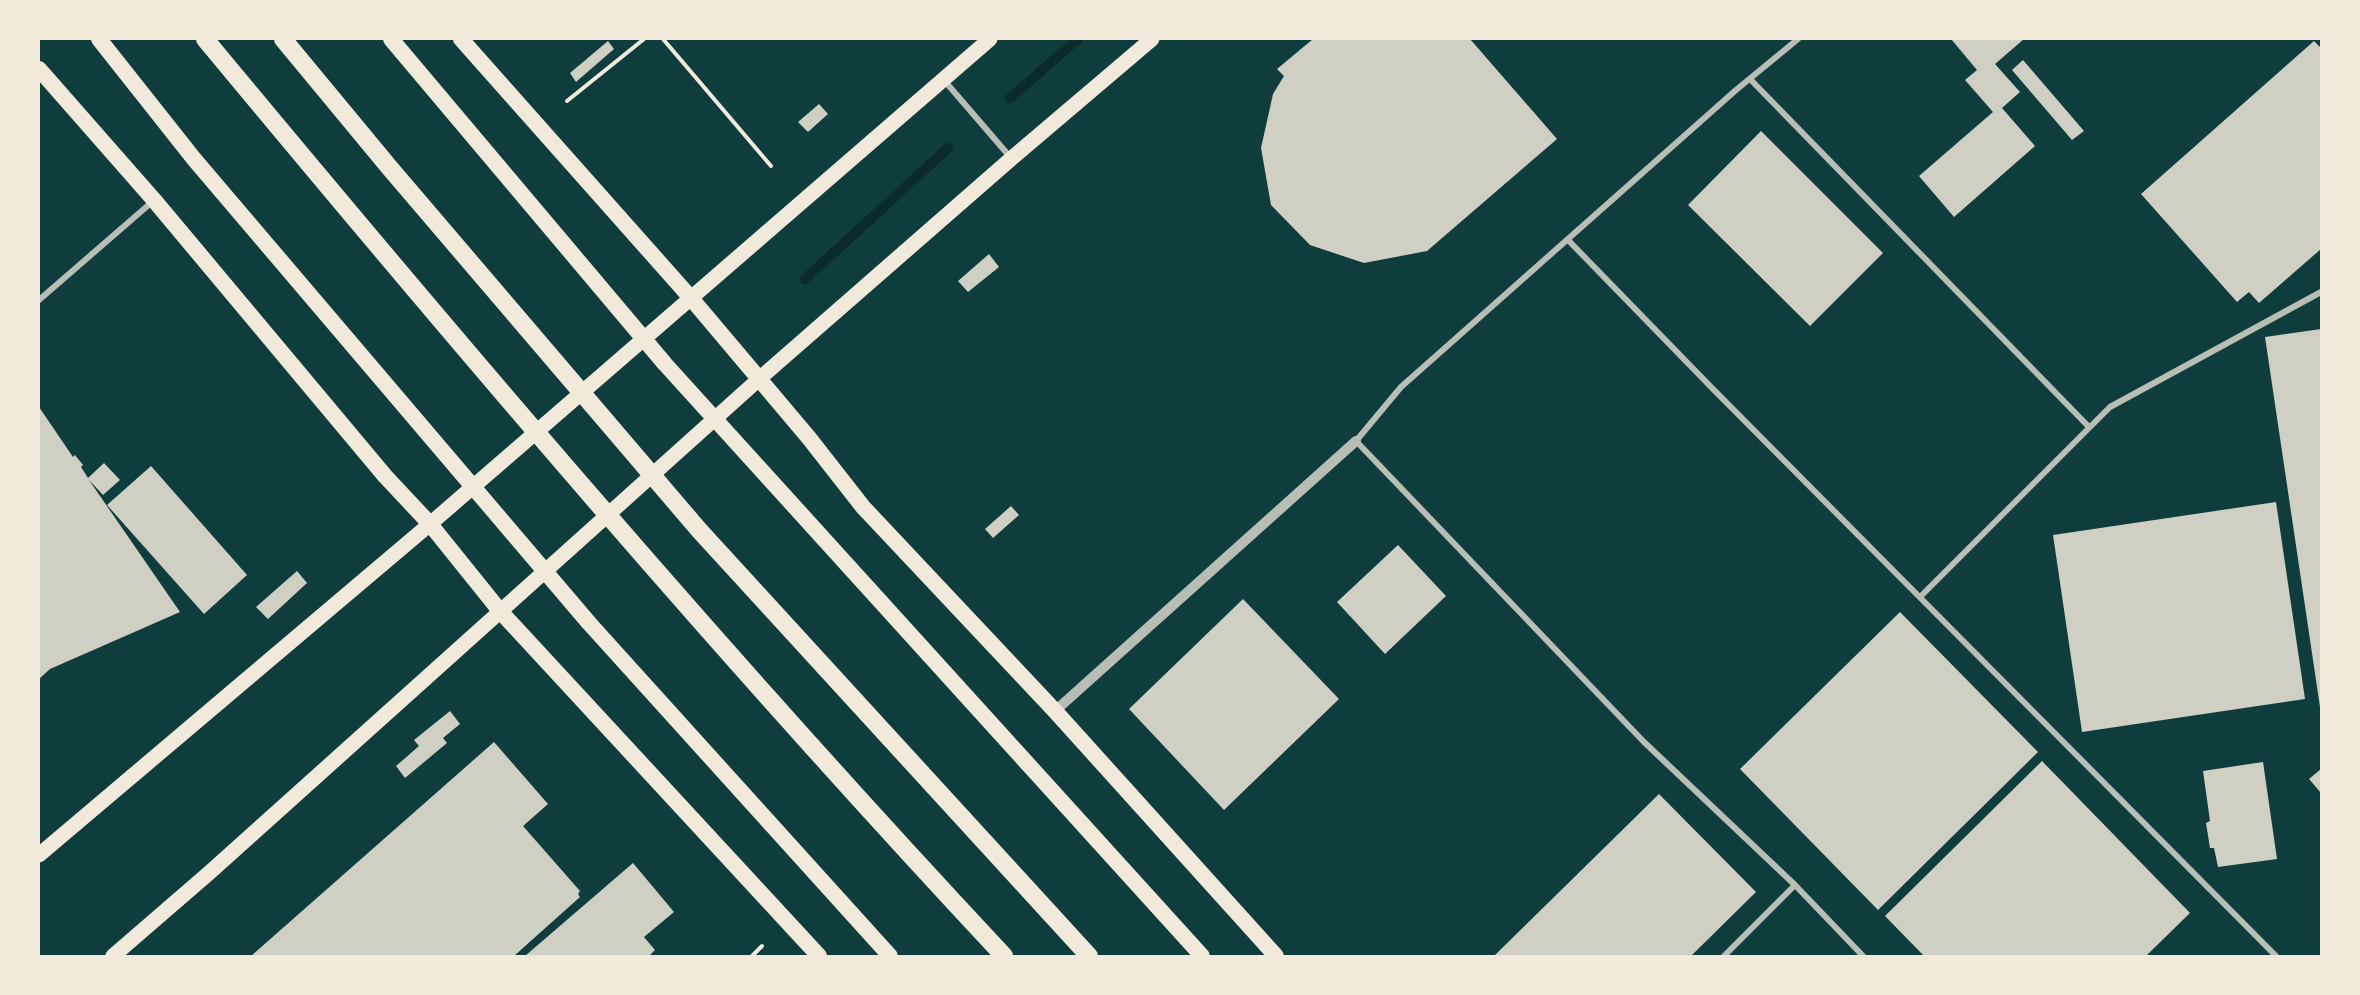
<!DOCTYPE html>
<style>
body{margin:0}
#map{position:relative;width:2360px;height:995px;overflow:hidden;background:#0f3d3e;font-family:"Source Serif 4",serif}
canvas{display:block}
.frame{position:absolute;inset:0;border:40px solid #f1e9da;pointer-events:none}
</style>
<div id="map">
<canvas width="2360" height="995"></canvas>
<div class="frame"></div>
</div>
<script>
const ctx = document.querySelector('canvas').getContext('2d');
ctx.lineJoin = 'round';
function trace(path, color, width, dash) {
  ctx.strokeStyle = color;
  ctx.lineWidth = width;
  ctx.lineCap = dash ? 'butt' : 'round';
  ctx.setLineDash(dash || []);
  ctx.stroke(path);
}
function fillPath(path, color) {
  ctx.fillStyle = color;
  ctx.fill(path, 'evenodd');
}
const stream = new Path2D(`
 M1010,98L1078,39
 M805,279L948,148`);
const building = new Path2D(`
 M1313,39H1470L1557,139L1427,251L1364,263L1310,245L1271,205L1261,148L1273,94L1284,76L1277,69Z
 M1951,39H2024L1995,64L2020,92L2002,108L2035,146L1954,217L1919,176L1993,112L1965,80L1977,70Z
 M608,41L614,49L576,82L570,73Z
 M2314,41L2321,48V249L2259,303L2249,292L2237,302L2141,194Z
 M2023,60L2084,131L2072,140L2012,70Z
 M819,104L828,114L808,132L798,122Z
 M1761,131L1883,253L1810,326L1688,205Z
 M989,254L999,267L968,292L958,281Z
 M2321,329V706L2320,707L2265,337Z
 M39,407L73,457L75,455L83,465L81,467L88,478L104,463L120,480L103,495L89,480L180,612L50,669L39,679Z
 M151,466L247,575L204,614L107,505Z
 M2276,502L2305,699L2082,732L2053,535Z
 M1011,506L1019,515L993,538L985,529Z
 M1398,545L1446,596L1385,654L1337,602Z
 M297,571L307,583L268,619L256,607Z
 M1243,599L1339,699L1224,810L1129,709Z
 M1900,612L2038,752L1878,910L1740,769Z
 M450,711L460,724L443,738L447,743L405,778L396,766L419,746L414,740Z
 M494,742L548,804L523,826L580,891L578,894L580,897L514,956H251Z
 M2042,761L2190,913L2146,956H1924L1885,916Z
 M2263,762L2277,859L2218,867L2214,848H2210L2206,823L2210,821L2203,771Z
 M2321,769V793L2309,779Z
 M1659,794L1756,892L1691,956H1494Z
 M633,863L674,912L644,937L655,950L649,956H525Z`);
const path = new Path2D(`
 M663,39L771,166
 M567,101L644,39
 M752,956L762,946`);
const minor = new Path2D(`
 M1798,39L1736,90L1401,387L1356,441L1644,742L1795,885L1863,956
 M943,79L1011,158
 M1750,79L2089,427
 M1568,240L1713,389L2276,956
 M39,300L152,202
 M1920,597L2110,407L2321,292
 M1724,956L1795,885`);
const tertiary = new Path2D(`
 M1055,711L1356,441`);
const primary = new Path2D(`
 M39,855L430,524L990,39
 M113,956L209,873L759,379L1012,158L1152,39`);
const trunk = new Path2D(`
 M99,39L194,159L589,623L890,956
 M391,39L665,364L1202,956
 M461,39L690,297L809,438L863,507L1055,711L1276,956
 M39,69L154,200L385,476L430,524L500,611L819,956`);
const motorway = new Path2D(`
 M205,39C464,351 727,660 1004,956
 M283,39L389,167L699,530L1089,956`);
trace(stream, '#0a2a2b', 10);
fillPath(building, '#cfcfc3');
trace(path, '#f1e9da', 4);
trace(minor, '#b8beb3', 6);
trace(tertiary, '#b8beb3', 10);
trace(primary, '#f1e9da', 15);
trace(trunk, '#f1e9da', 16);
trace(motorway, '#f1e9da', 18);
</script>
